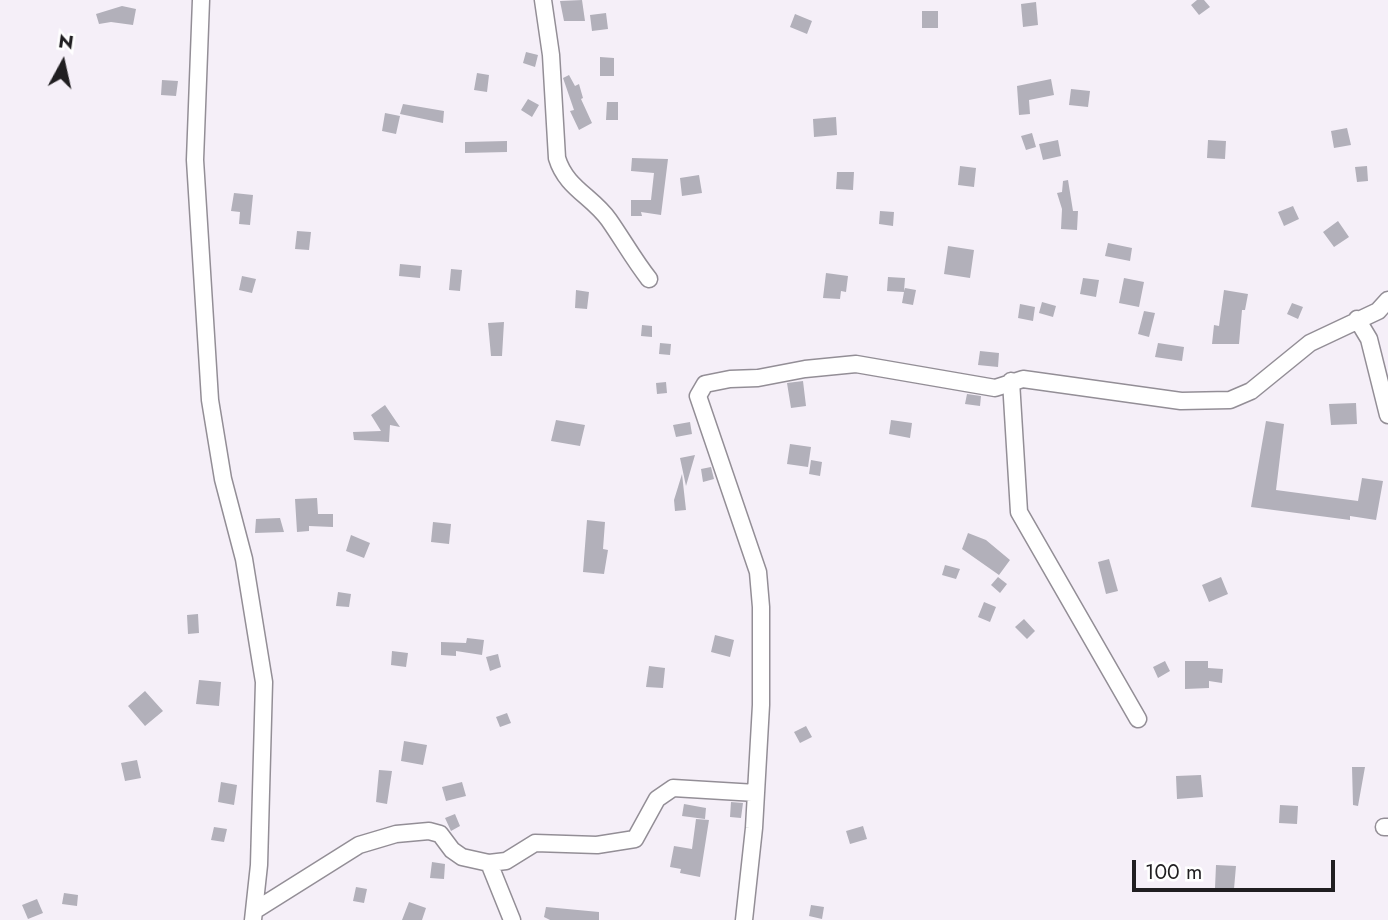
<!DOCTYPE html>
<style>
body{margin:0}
#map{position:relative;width:1388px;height:920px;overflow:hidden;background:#f5eff8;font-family:Jost,sans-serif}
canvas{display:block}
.north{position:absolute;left:28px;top:28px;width:70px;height:70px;-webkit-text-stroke:5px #fff;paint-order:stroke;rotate:8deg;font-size:19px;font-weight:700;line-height:28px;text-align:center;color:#201e21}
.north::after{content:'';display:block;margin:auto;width:24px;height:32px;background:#201e21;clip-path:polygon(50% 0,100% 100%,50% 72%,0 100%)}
.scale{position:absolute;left:1132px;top:860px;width:203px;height:32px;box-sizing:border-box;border:4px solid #201e21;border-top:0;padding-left:9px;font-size:21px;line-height:24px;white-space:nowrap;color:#201e21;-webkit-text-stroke:5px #fff;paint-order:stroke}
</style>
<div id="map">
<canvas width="1388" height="920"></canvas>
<div class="north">N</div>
<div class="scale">100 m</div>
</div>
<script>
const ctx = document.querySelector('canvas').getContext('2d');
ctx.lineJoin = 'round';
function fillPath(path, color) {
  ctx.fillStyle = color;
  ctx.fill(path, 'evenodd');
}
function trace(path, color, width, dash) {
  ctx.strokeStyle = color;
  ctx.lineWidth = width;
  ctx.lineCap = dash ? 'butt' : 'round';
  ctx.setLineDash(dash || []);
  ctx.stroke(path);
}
const building = new Path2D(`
 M582,0L585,21H564L560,1Z
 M1197,0H1204L1210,7L1199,15L1191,5Z
 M1036,2L1038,25L1023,27L1021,4Z
 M122,6L136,9L133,25L111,22L99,24L96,14Z
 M922,11H938V28H922Z
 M606,13L608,29L592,31L590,15Z
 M795,14L812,21L807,34L790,27Z
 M526,52L538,55L535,67L523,63Z
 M600,57L614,58V76H600Z
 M477,73L489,75L487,92L474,90Z
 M569,75L575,86L579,84L583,98L581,99L592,123L579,130L570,111L574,110L563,78Z
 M1051,79L1054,95L1029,100L1030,114L1019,115L1017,86Z
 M162,80L178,81L176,96L161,95Z
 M1071,89L1090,91L1088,107L1069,105Z
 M528,99L539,105L532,117L521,110Z
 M607,102H618V120H606Z
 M403,104L444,111L443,123L400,114Z
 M385,113L400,116L396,134L382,131Z
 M836,117L837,135L814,137L813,119Z
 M1347,128L1351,145L1334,148L1331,131Z
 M1032,133L1036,147L1026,150L1021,136Z
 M1058,140L1061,156L1043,160L1039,144Z
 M1208,140L1226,141L1225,159L1207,158Z
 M507,141V152L465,153V142Z
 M632,158L668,159L661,215L641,212L642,216H631V200H651L654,173L631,171Z
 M960,166L976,168L974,187L958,185Z
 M1367,166L1368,181L1357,182L1355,167Z
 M837,172H854L853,190L836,189Z
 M699,175L702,193L682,196L680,178Z
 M1068,180L1073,211H1078L1077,230L1061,229L1062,209L1057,193L1062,192L1063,181Z
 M234,193L253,195L250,225L239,224L240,212L231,211Z
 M1293,206L1299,219L1284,226L1278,212Z
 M880,211L894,212L893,226L879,224Z
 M1338,221L1349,237L1334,247L1323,232Z
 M297,231L311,232L309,250L295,249Z
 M1108,243L1132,248L1130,261L1105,256Z
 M948,246L974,250L970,278L944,274Z
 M400,264L421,266L420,278L399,276Z
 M451,269L462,270L460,291L449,290Z
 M826,273L848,276L846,292L841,291L840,299L823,298Z
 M242,276L256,279L252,293L239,290Z
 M888,277L905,278L904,291L905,288L916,290L913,305L902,303L904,292L887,291Z
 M1083,278L1099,280L1096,297L1080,294Z
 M1124,278L1144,282L1139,307L1119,303Z
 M576,290L589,292L587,309L575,308Z
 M1224,290L1248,294L1245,310H1242L1239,344H1212L1214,325L1219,326Z
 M1042,302L1056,306L1053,317L1039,313Z
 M1292,303L1303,307L1298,319L1287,314Z
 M1020,304L1035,307L1033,321L1018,318Z
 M1144,311L1155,313L1149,337L1138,334Z
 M504,322L502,356H491L488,323Z
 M642,325L652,326V337L641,336Z
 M660,343L671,344L670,355L659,354Z
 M1158,343L1184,347L1182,361L1155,357Z
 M980,351L999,353L998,367L978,365Z
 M803,381L806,406L791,408L787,383Z
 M666,382L667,393L657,394L656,383Z
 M967,394L981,396L980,406L965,404Z
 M1356,403L1357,424L1331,425L1329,404Z
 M385,405L400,427L390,425L389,442L354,440L353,432L381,431L371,415Z
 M556,420L585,425L580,446L551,441Z
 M891,420L912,423L910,438L889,434Z
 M1266,421L1284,424L1276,490L1358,501L1362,478L1383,481L1376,520L1350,516V520L1251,507Z
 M690,422L692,434L676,437L673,425Z
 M790,444L811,447L808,467L787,464Z
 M695,455L686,486L680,458Z
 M811,460L822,462L820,476L809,474Z
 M711,467L714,479L703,482L701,469Z
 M682,474L686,510L675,511L674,500Z
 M317,498L318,514H333V527L309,526V531L297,532L295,499Z
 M280,518L284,532L255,533L256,519Z
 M587,520L605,522L603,549L608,550L604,574L583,572Z
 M433,522L451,524L449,544L431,542Z
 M968,533L986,540L1010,560L999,575L962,549Z
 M351,535L370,543L364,558L346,551Z
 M1109,559L1118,591L1106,594L1098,562Z
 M945,565L960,569L956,579L942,575Z
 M998,577L1007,584L1000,593L991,585Z
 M1221,577L1228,594L1209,602L1202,585Z
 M338,592L351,594L349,607L336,606Z
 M984,602L996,607L990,622L978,617Z
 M198,614L199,633L188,634L187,615Z
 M1024,619L1035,631L1027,639L1015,627Z
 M715,635L734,640L730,657L711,652Z
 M467,638L484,640L482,655L456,651V656L441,655V642L466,643Z
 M392,651L408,653L406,667L391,665Z
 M498,654L501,667L490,671L486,657Z
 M1165,661L1170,671L1158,678L1153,667Z
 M1185,661H1208V668L1223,669L1222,683L1209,681V688L1185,689Z
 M649,666L665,668L663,688L646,687Z
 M199,680L221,682L219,706L196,704Z
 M145,691L163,711L145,726L128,706Z
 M507,713L511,723L500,727L496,717Z
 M806,726L812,737L800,743L794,732Z
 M404,741L427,745L423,765L401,761Z
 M137,760L141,778L125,781L121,763Z
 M1352,767H1365L1358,806L1353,805Z
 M379,770L392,771L387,804L376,802Z
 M1201,775L1203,797L1177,799L1176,776Z
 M221,782L237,785L234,805L218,802Z
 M462,782L466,796L446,801L442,787Z
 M731,802L743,803L741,818L730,817Z
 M684,804L706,808L705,819L682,816Z
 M1280,805L1298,806L1297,824L1279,823Z
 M455,814L460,826L451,831L445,818Z
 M696,819L709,820L700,877L680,873L681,869L670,867L674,846L692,849Z
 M863,826L867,839L850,844L846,831Z
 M214,827L227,829L224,842L211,840Z
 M432,862L445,864L444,879L430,878Z
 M1216,865L1236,866L1234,889L1215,888Z
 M356,887L367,889L364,903L353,901Z
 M64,893L78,895L77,906L62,904Z
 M37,899L43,913L28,919L22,905Z
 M409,902L426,908L422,920H402Z
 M811,905L824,907L822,919L809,916Z
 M546,907L599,912V920H550L544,917Z`);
const minor = new Path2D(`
 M201,0L195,160L210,400L223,479L244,559L264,682L259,865L253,920
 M543,0L551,55L557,158C566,188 592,196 609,220C623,240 634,260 649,279
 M1357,319L1369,339L1388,415
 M1011,381L1019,512L1138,719
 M1384,827H1388
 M489,863L512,920
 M254,911L359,845L396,834L429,831L440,834L452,850L462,857L489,863L506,861L535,843L597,845L635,839L657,799L673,788L756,793
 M744,920L754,828L761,705V607L758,572L698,396L705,384L730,379L758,378L805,369L856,364L995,388L1023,379L1181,401L1230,400L1251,391L1310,343L1378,311L1388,300`);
fillPath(building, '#b2b0ba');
trace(minor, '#938e96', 19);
trace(minor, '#fff', 16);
</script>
